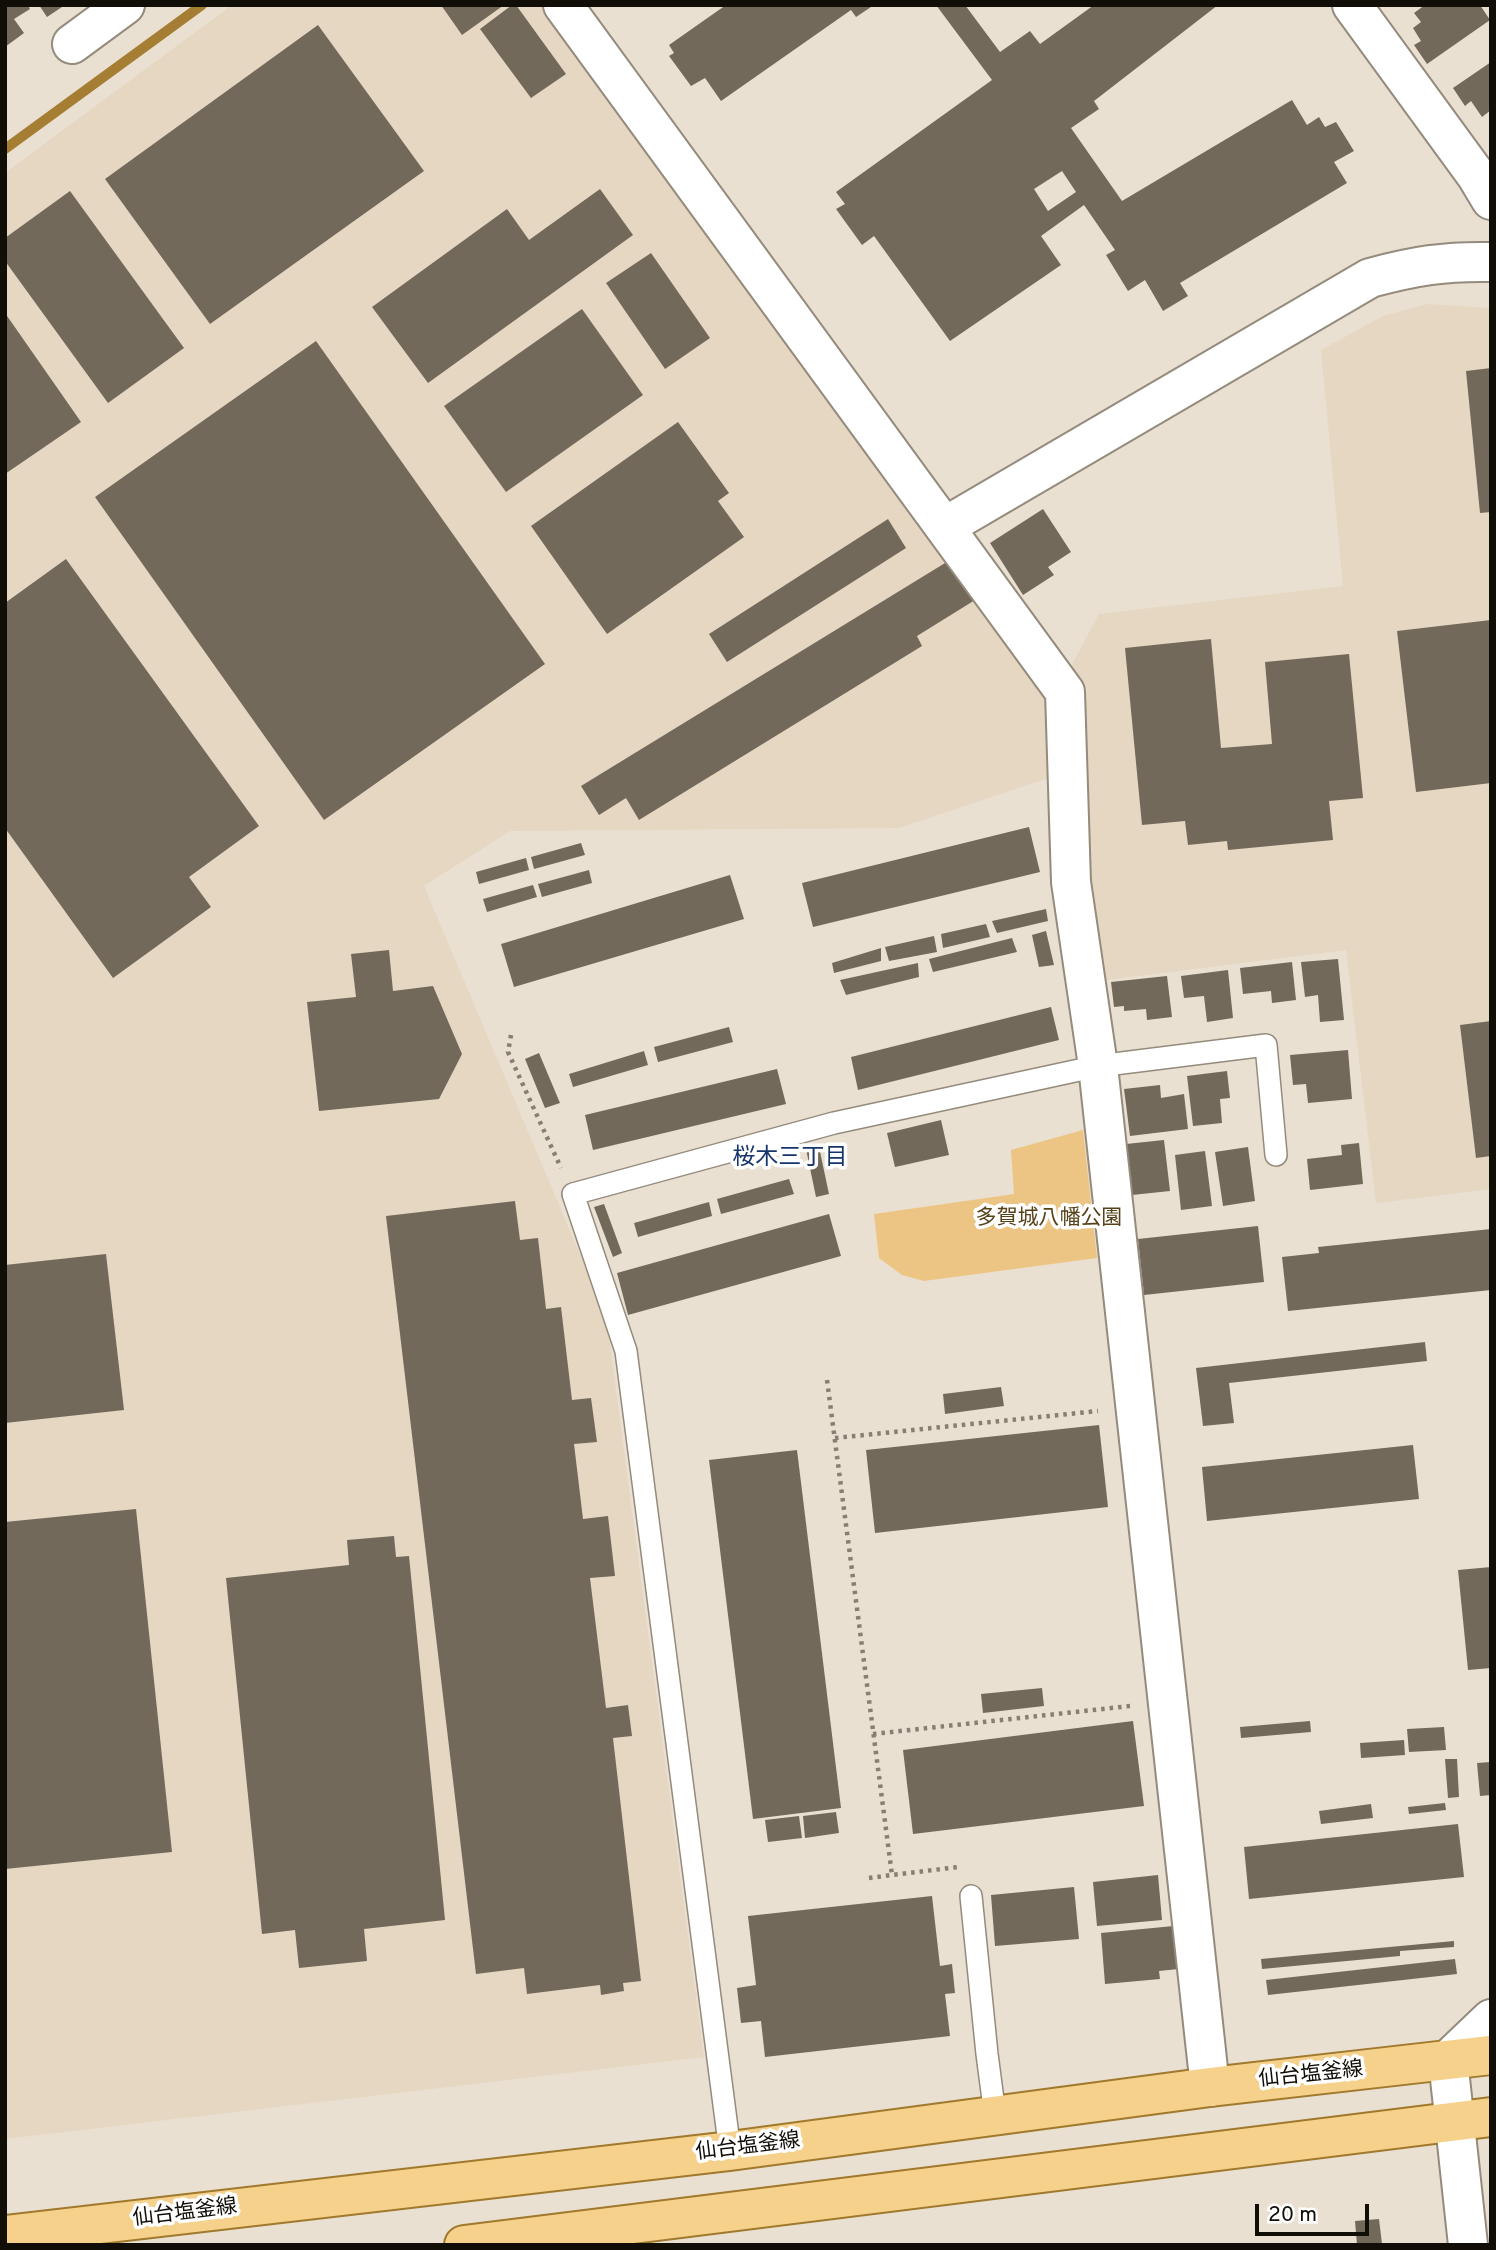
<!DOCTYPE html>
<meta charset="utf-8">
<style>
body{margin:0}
#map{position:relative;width:1496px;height:2250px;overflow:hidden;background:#eae0d1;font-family:Overpass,sans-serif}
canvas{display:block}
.frame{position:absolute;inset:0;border:7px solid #110e08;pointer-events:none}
.scale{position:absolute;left:1255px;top:2204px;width:114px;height:32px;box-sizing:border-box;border:4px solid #110e08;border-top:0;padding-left:9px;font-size:21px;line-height:24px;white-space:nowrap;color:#110e08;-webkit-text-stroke:5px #fff;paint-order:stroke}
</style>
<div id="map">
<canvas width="1496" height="2250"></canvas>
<div class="frame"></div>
<div class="scale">20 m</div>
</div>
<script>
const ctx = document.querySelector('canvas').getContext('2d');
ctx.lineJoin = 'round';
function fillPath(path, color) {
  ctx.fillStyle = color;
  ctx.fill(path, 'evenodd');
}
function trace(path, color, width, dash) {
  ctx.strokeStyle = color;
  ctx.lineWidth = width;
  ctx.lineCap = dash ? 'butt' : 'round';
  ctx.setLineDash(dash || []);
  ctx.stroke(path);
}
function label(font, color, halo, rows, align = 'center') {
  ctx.font = font + ' Overpass,"Noto Sans JP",sans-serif';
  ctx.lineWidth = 7;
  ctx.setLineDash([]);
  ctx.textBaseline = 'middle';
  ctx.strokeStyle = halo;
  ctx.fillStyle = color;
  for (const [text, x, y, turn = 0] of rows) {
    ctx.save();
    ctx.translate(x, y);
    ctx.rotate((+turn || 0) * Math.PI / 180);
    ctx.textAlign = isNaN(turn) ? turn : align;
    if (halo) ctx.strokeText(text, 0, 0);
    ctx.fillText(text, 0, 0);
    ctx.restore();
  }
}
const built = new Path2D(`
 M232,5H539L949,555L1045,695L1054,776L899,828L510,831L424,886L590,1278L609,1337L704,2057L5,2139V173Z
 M1428,304L1491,308V1189L1376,1203L1346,950L1098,981L1080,788L1081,726L1087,689L1070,668L1099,614L1343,586L1321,350L1383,316Z`);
const green = new Path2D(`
 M1083,1130L1097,1258L924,1281L902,1275L879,1258L874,1214L1014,1194L1011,1150Z`);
const stream = new Path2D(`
 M5,149L202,5`);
const building = new Path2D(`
 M5,5H28L30,9L14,19L24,33L5,47Z
 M39,5H65L47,17Z
 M441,5H504L462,35Z
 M512,5H516L566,74L531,98L480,29Z
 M726,5H874L856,17L851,10L721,101L705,78L691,86L669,56L674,53L669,45Z
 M936,5H965L1000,52L1030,31L1040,44L1094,5H1218L1094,101L1099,109L1071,128L1122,201L1292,100L1307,125L1319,117L1325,127L1336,122L1354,151L1334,162L1347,183L1180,283L1188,296L1163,311L1145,280L1128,291L1106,255L1115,250L1084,205L1041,236L1061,265L950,341L874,236L862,245L836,209L845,204L836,192L992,80ZM1062,171L1076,192L1048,211L1034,189Z
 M1425,5H1480L1490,20L1427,64L1414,45L1421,41L1413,28L1421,22L1414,13Z
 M318,25L424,171L210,324L105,179Z
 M1491,62V110L1482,117L1471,101L1465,106L1453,88Z
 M600,189L633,235L428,383L372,307L507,209L529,240Z
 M70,191L184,348L108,403L5,261V238Z
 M651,253L710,338L665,369L606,283Z
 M582,309L643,395L506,492L444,406Z
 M5,313L81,422L5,474Z
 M316,341L545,664L324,820L95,497Z
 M1491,368V512L1480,513L1466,371Z
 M678,422L729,493L718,501L744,537L607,634L531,526Z
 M1043,509L1071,552L1048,567L1054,575L1023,595L990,543Z
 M888,519L906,548L727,662L709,634Z
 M66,559L259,826L189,877L211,907L113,978L5,828V603Z
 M950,560L975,600L917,636L922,646L639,820L626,798L599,815L581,786Z
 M1491,620V783L1416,792L1397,631Z
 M1211,639L1221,748L1272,744L1265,662L1349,654L1363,798L1329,801L1333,840L1228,850L1227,841L1188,845L1185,821L1142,825L1125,648Z
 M1029,827L1040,872L813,927L802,883Z
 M581,843L585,855L534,869L531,857Z
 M526,858L529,870L479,884L476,872Z
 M589,870L592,883L542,897L538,884Z
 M730,875L744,919L514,987L501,944Z
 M533,885L537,897L487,912L483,899Z
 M1046,909L1048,921L997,933L992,921Z
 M986,924L990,937L943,948L941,934Z
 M1046,931L1054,965L1039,967L1032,935Z
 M934,936L937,952L889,961L885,947Z
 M1012,938L1017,952L933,972L929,959Z
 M881,948V961L834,973L832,963Z
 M389,950L393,991L433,986L462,1054L439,1099L319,1111L307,1002L356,997L351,954Z
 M1338,959L1344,1020L1320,1022L1318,995L1305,997L1301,962Z
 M1292,962L1296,1000L1272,1003L1271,991L1243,994L1240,968Z
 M918,963L919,977L846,995L840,980Z
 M1228,970L1233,1018L1207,1022L1204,996L1184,998L1181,976Z
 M1167,976L1172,1017L1147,1020L1146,1009L1124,1011V1006L1114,1007L1111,982Z
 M1051,1007L1059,1040L858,1090L851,1057Z
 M1491,1021V1156L1476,1158L1460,1025Z
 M729,1027L733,1042L658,1062L654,1047Z
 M1348,1050L1352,1099L1308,1103L1306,1084L1293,1085L1290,1055Z
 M644,1051L648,1065L573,1087L569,1074Z
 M539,1053L560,1103L545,1108L525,1059Z
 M777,1069L786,1104L593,1150L585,1115Z
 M1227,1071L1230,1098L1220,1099L1222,1123L1193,1126L1187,1076Z
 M1160,1085L1161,1098L1184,1094L1188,1129L1130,1136L1124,1089Z
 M941,1120L949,1155L895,1167L887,1133Z
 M1164,1140L1170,1191L1132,1195L1126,1144Z
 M1359,1143L1363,1184L1310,1190L1307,1159L1342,1155L1341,1145Z
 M819,1147L829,1194L816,1197L806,1149Z
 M1248,1147L1255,1201L1223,1206L1215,1152Z
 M1205,1151L1212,1206L1181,1210L1175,1155Z
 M789,1179L794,1194L721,1214L717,1199Z
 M515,1201L520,1240L538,1238L546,1309L561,1307L572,1400L591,1398L597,1442L574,1444L583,1519L608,1516L615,1576L590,1578L606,1708L628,1705L632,1736L613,1738L641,1981L623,1983L624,1991L601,1995L600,1985L527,1994L524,1968L476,1974L386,1216Z
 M709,1202L712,1216L638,1237L634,1223Z
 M604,1204L622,1253L613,1257L594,1207Z
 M829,1214L841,1256L628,1315L617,1273Z
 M1258,1226L1264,1282L1144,1295L1138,1239Z
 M1491,1229V1290L1288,1311L1282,1257L1319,1253L1318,1247Z
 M106,1254L124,1410L5,1423V1265Z
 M1425,1342L1427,1361L1229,1383L1234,1423L1203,1426L1196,1368Z
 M1001,1387L1004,1406L945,1414L943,1394Z
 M1099,1425L1108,1507L875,1533L866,1450Z
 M1413,1445L1419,1499L1207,1521L1202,1467Z
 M797,1450L841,1808L753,1819L709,1460Z
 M136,1509L172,1852L5,1869V1522Z
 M394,1536L396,1557L409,1556L445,1920L364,1929L367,1961L299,1968L295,1930L262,1934L226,1578L349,1565L347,1540Z
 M1491,1567V1668L1468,1670L1458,1570Z
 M1042,1688L1044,1706L983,1713L981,1694Z
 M1133,1721L1144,1806L913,1834L903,1750Z
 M1310,1721L1311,1732L1241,1738L1240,1727Z
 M1444,1727L1446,1750L1409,1752L1407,1729Z
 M1404,1740L1405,1755L1361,1758L1360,1743Z
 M1445,1759H1457L1459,1797L1448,1798Z
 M1491,1762V1795L1480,1796L1477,1763Z
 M1445,1803L1446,1810L1409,1814L1408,1807Z
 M1371,1804L1373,1818L1321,1824L1319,1811Z
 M836,1812L839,1833L805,1838L803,1816Z
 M799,1816L802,1838L768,1842L765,1820Z
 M1458,1824L1464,1877L1249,1899L1244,1847Z
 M1158,1875L1162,1920L1097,1926L1093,1882Z
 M1074,1887L1079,1939L995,1946L991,1895Z
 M932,1896L940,1966L952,1964L955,1993L945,1994L950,2036L765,2057L761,2021L741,2023L737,1988L756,1985L748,1916Z
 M1184,1925L1188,1968L1159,1971L1160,1979L1105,1984L1101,1933Z
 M1454,1941V1947L1400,1951V1956L1262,1969L1261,1959Z
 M1455,1959L1457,1974L1268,1995L1266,1980Z
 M1379,2219L1382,2244L1357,2245L1355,2221Z`);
const path = new Path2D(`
 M511,1035L508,1052L561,1168
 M827,1380L892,1875L958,1867
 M835,1438L1098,1411
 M873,1734L1130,1706
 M869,1878L892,1875`);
const service = new Path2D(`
 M971,1896L987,2054L995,2115
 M730,2151L626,1351L573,1194L834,1123L1098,1066L1266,1045L1276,1155`);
const minor = new Path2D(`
 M563,5L1065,692L1071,882L1098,1066L1210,2087
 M1352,5L1476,175L1491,200
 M72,44L125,5`);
const tertiary = new Path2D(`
 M946,526L1370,278C1414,266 1445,261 1491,262
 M1468,2245L1448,2060L1491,2019`);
const primary = new Path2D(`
 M5,2235L730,2151L1210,2087L1491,2055
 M464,2245L1491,2117`);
const parkNames = [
 ["多賀城八幡公園",1049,1220]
];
const streetNames = [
 ["仙台塩釜線",1311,2076,-6],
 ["仙台塩釜線",748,2148,-7],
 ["仙台塩釜線",185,2214,-7]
];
const neighbourhoodNames = [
 ["桜木三丁目",790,1159]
];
fillPath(built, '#e5d7c1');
fillPath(green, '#ecc584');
trace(stream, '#a57d33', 10);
fillPath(building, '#72695b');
trace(service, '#948b7d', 24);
trace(minor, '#948b7d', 42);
trace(tertiary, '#948b7d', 42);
trace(primary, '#a1792c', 42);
trace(path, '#857f74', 4.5, [3.5, 5]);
trace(service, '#fff', 21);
trace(minor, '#fff', 38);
trace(tertiary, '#fff', 38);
trace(primary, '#f5d18c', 38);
label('21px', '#58421a', '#fff', parkNames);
label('21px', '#110e08', '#fff', streetNames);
label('23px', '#16366b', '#fff', neighbourhoodNames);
</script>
